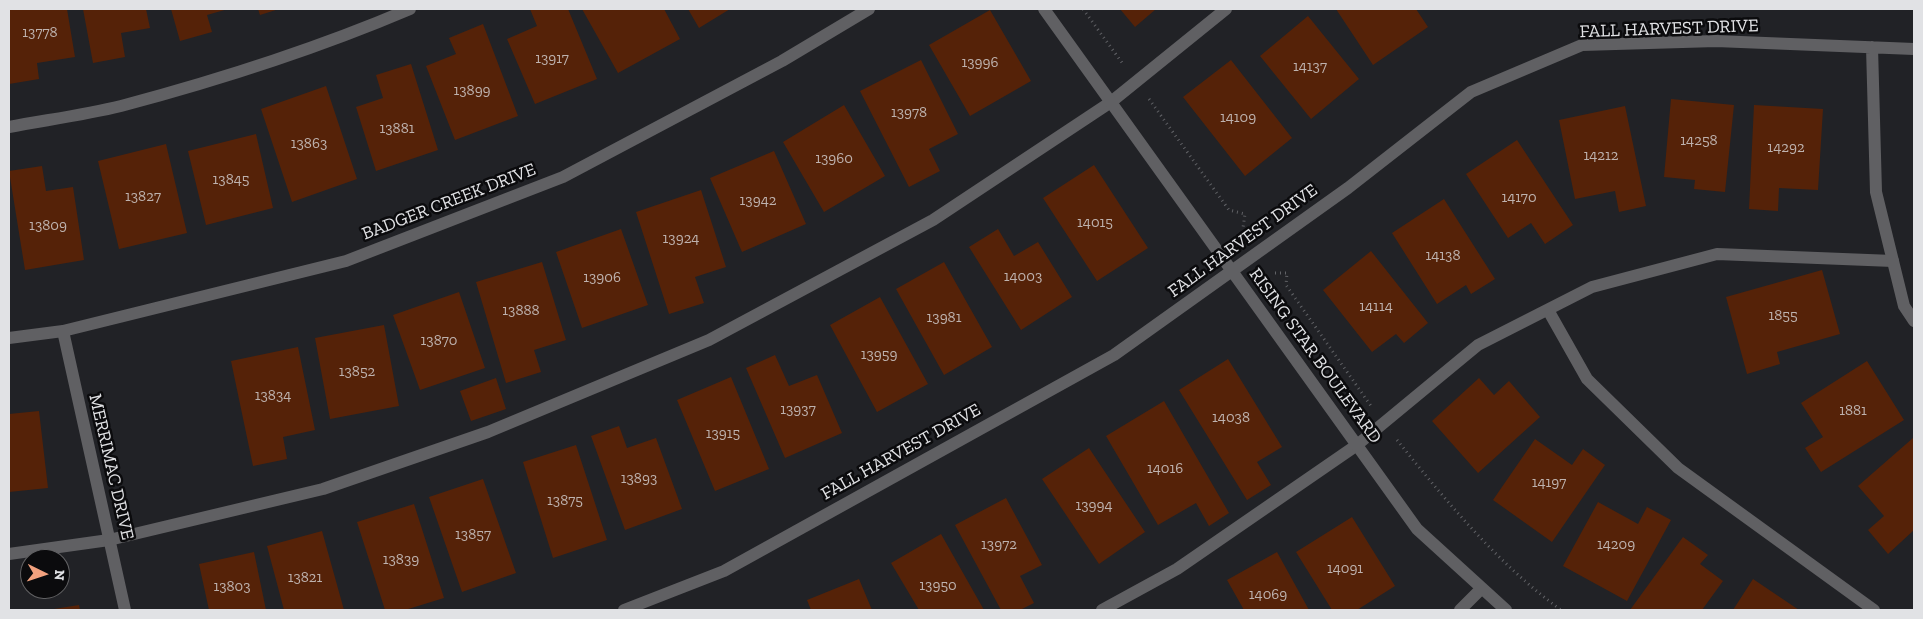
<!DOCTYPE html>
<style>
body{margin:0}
#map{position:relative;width:1923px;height:619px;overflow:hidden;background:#212226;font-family:"Zilla Slab",serif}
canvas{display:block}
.frame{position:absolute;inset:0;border:10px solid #e1e2e5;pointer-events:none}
.north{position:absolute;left:20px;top:549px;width:50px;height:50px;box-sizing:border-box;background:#0b0b0d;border:1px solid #616163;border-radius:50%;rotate:94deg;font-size:14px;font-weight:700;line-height:20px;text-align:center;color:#e1e2e5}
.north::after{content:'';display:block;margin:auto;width:18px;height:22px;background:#f2a17e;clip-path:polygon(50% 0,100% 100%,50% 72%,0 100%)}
</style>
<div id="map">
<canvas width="1923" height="619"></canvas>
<div class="frame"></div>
<div class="north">N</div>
</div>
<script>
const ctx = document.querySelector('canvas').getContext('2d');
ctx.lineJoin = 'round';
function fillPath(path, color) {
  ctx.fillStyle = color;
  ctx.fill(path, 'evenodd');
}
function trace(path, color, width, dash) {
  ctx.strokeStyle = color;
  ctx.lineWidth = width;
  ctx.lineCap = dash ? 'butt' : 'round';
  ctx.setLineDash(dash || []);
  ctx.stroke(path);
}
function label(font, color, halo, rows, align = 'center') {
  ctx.font = font + ' "Zilla Slab",serif';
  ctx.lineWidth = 5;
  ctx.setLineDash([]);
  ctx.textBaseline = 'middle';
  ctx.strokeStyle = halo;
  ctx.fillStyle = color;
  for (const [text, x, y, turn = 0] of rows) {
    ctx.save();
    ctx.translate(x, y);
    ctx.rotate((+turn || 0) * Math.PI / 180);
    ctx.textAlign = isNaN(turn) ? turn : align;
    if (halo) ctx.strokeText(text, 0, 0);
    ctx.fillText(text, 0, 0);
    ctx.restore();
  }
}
const building = new Path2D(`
 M9,9H67L75,57L37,63L39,79L9,84Z
 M83,9H146L150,28L121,33L125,57L93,63Z
 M171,9H228L207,15L212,32L180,41Z
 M258,9H279L260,15Z
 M530,9H568L597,79L535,104L507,39L537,26Z
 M582,9H664L680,39L618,73Z
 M688,9H730L699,28Z
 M1120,9H1156L1135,27Z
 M1336,9H1416L1428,27L1373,65Z
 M990,10L1031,81L970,116L929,45Z
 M1308,16L1359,79L1311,119L1260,56Z
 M483,24L518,116L455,140L426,66L456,54L449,38Z
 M921,60L958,134L929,149L940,171L909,187L860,91Z
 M1231,60L1292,138L1245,176L1183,97Z
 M411,64L438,150L376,171L356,107L383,98L376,75Z
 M326,86L357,179L292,202L261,109Z
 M1671,99L1734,105L1725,192L1694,189L1695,180L1664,177Z
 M844,105L885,176L824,212L783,142Z
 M1754,105L1823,109L1818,190L1779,188L1778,211L1749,209Z
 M1625,106L1646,206L1619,212L1615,191L1575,199L1559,120Z
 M256,134L273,208L206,225L188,151Z
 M1517,140L1573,225L1545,244L1531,223L1508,238L1466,174Z
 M166,144L187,233L119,249L98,161Z
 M774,151L806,224L742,252L710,178Z
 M1094,165L1148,248L1097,281L1043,198Z
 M42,166L46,191L73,187L84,260L25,270L9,171Z
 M701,190L726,267L695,277L704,303L669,314L636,212Z
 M1444,199L1495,279L1471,294L1466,285L1437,304L1392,233Z
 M621,229L648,305L582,328L556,252Z
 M998,229L1014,256L1038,242L1072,297L1021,330L969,247Z
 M1371,251L1428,323L1404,343L1396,334L1372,352L1323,290Z
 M542,262L566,340L534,350L541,372L506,383L476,282Z
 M944,262L992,347L944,375L896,289Z
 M1822,270L1840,334L1777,352L1780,364L1747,374L1726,297Z
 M459,292L485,368L420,390L393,315Z
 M880,297L928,384L877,412L830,325Z
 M384,325L399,406L330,419L315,338Z
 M298,347L315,430L283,437L287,459L253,466L231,361Z
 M775,355L789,386L817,375L842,433L785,458L746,368Z
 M1228,359L1282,447L1257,462L1271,485L1247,500L1179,390Z
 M1867,361L1904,420L1821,472L1805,448L1823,437L1801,403Z
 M731,377L769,469L715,491L677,400Z
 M496,378L506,409L471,421L460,391Z
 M1479,378L1494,395L1509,381L1540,417L1478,473L1432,421Z
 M1164,401L1229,513L1209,526L1196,503L1158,525L1106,436Z
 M39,411L48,488L9,492V414Z
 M619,426L627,448L656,438L682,509L625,530L591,436Z
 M1913,438L1914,440V530L1888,554L1868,530L1884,516L1858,486Z
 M1535,439L1572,465L1583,449L1605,465L1552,542L1493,500Z
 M576,445L607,540L553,558L523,462Z
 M1089,448L1145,532L1099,564L1042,479Z
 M483,479L516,573L462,592L429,497Z
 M1006,498L1042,565L1020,576L1034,603L1020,610H1001L955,525Z
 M1598,502L1638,524L1647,507L1671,520L1627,601L1563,566Z
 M414,504L444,598L405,610H385L357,522Z
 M1352,517L1395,586L1357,610H1332L1296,552Z
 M322,531L344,610H284L267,546Z
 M941,534L984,610H919L891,563Z
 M1683,537L1708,555L1700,564L1723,581L1702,610H1630Z
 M254,552L266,610H209L199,564Z
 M1277,552L1309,610H1244L1227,580Z
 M859,579L872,610H811L807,600Z
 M1753,579L1799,610H1733Z
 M79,605L80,610H54V609Z`);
const path = new Path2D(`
 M1083,9L1123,64
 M1149,99L1229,210L1245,214L1243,228
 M1275,273H1287L1286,285L1371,406
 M1397,440C1446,501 1498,564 1561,610`);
const service = new Path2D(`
 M9,127C46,120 84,115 121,106C219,80 316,49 410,9
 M1548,310L1587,379L1678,468L1874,610
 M9,554L109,540L323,489L488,432L709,340L933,220L1111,102L1226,9
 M1102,610L1177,569L1357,445L1478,345L1592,287L1717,254L1893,261`);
const minor = new Path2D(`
 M1044,9L1417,529L1506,610
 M1872,47L1876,192L1904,306L1914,321
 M63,331L125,610
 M9,338L63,331L346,261L563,177L782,61L869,9
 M624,610L724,571L1114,355L1348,188L1471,92L1582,45L1716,41L1914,49
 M1460,610L1482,588`);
const numberNames = [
 ["13778",40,33],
 ["13917",552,59],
 ["13996",980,63],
 ["14137",1310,67],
 ["13899",472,91],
 ["13978",909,113],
 ["14109",1238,118],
 ["13881",397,129],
 ["14258",1699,141],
 ["13863",309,144],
 ["14292",1786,148],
 ["14212",1601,156],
 ["13960",834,159],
 ["13845",231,180],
 ["13827",143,197],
 ["14170",1519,198],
 ["13942",758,201],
 ["14015",1095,223],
 ["13809",48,226],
 ["13924",681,239],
 ["14138",1443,256],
 ["14003",1023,277],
 ["13906",602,278],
 ["14114",1376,307],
 ["13888",521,311],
 ["1855",1783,316],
 ["13981",944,318],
 ["13870",439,341],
 ["13959",879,355],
 ["13852",357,372],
 ["13834",273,396],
 ["13937",798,410],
 ["1881",1853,411],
 ["14038",1231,418],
 ["13915",723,434],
 ["14016",1165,469],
 ["13893",639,479],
 ["14197",1549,483],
 ["13875",565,501],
 ["13994",1094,506],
 ["13857",473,535],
 ["13972",999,545],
 ["14209",1616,545],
 ["13839",401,560],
 ["14091",1345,569],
 ["13821",305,578],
 ["13950",938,586],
 ["13803",232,587],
 ["14069",1268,595]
];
const streetNames = [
 ["FALL HARVEST DRIVE",1669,29,-2],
 ["BADGER CREEK DRIVE",449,202,-21],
 ["FALL HARVEST DRIVE",1243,241,-36],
 ["RISING STAR BOULEVARD",1315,356,54],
 ["FALL HARVEST DRIVE",901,452,-29],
 ["MERRIMAC DRIVE",111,467,77]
];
fillPath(building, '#552208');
trace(path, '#616266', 3, [1, 4]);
trace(service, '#606063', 12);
trace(minor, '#606063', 12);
label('15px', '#beb2ae', null, numberNames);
label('18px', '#e1e2e5', '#0b0b0d', streetNames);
</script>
